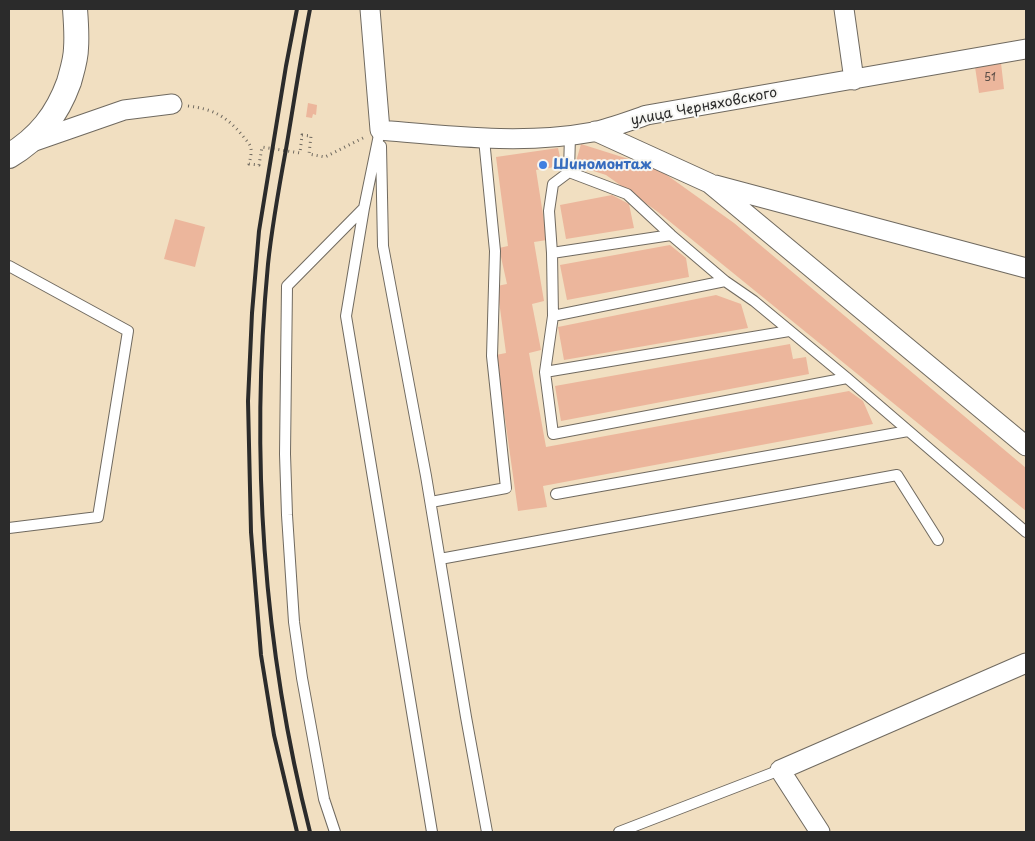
<!DOCTYPE html>
<meta charset="utf-8">
<style>
body{margin:0}
#map{position:relative;width:1035px;height:841px;overflow:hidden;background:#f1dfc1;font-family:"Playpen Sans",sans-serif}
canvas{display:block}
.frame{position:absolute;inset:0;border:10px solid #2b2b2b;pointer-events:none}
</style>
<div id="map">
<canvas width="1035" height="841"></canvas>
<div class="frame"></div>
</div>
<script>
const ctx = document.querySelector('canvas').getContext('2d');
ctx.lineJoin = 'round';
function fillPath(path, color) {
  ctx.fillStyle = color;
  ctx.fill(path, 'evenodd');
}
function trace(path, color, width, dash) {
  ctx.strokeStyle = color;
  ctx.lineWidth = width;
  ctx.lineCap = dash ? 'butt' : 'round';
  ctx.setLineDash(dash || []);
  ctx.stroke(path);
}
function label(font, color, halo, rows, align = 'center') {
  ctx.font = font + ' "Playpen Sans",sans-serif';
  ctx.lineWidth = 4;
  ctx.setLineDash([]);
  ctx.textBaseline = 'middle';
  ctx.strokeStyle = halo;
  ctx.fillStyle = color;
  for (const [text, x, y, turn = 0] of rows) {
    ctx.save();
    ctx.translate(x, y);
    ctx.rotate((+turn || 0) * Math.PI / 180);
    ctx.textAlign = isNaN(turn) ? turn : align;
    if (halo) ctx.strokeText(text, 0, 0);
    ctx.fillText(text, 0, 0);
    ctx.restore();
  }
}
const building = new Path2D(`
 M1001,63L1004,89L979,93L975,67Z
 M308,103L317,105L316,115L313,114L312,118L306,117Z
 M581,144L657,168L734,223L1026,468V511L658,212L606,175L575,165Z
 M558,148L562,166L536,170L547,240L534,242L544,301L532,304L541,350L529,353L546,447L849,391L863,401L873,424L543,486L547,507L518,511L496,355L506,353L497,286L507,284L499,248L508,246L496,157Z
 M612,195L629,204L634,228L566,239L560,205Z
 M175,219L205,227L195,267L164,259Z
 M670,245L686,258L689,277L567,300L560,265Z
 M716,295L741,304L748,328L564,360L558,327Z
 M790,344L793,359L806,357L809,374L561,421L555,386Z`);
const path = new Path2D(`
 M188,106C213,109 226,116 242,135C246,140 252,145 251,152C251,156 250,160 249,164L259,165L262,147L300,153L302,135L311,136L309,154L325,157L365,137`);
const service = new Path2D(`
 M380,130L364,208L346,316L432,832
 M570,135L569,172L627,194L671,235L725,281L754,301L847,378L1026,532
 M381,146L383,246L426,476L466,717L487,832
 M569,172L553,184L549,211L552,253L553,316L545,372L553,434L847,378
 M552,253L671,235
 M9,266L128,331L98,517L9,528
 M553,316L725,281
 M545,372L789,331
 M556,494L908,431
 M431,502L506,488L492,356L495,251L484,139
 M440,559L897,475L938,540
 M335,832L324,799L302,678L294,622L287,515L285,454L287,286L364,208
 M619,832L780,770`);
const minor = new Path2D(`
 M370,9L380,130C451,136 523,145 593,132C611,128 629,121 647,115L1026,49
 M844,9L854,80
 M595,131L709,183L1026,446
 M29,143L124,110L172,104
 M715,185L1026,268
 M820,832L780,770L1026,663`);
const tertiary = new Path2D(`
 M9,156C39,138 57,115 69,82C72,71 76,59 76,48C77,35 76,22 75,9`);
const rail = new Path2D(`
 M310,9C301,55 294,102 286,149C279,187 272,226 268,264C250,454 263,648 310,832
 M297,832L274,735L261,655L251,532L248,401L252,313L259,231L286,66L297,9`);
const markers = [
 [543,165,5,"#3f7fe0"]
];
const numberNames = [
 ["51",990,78]
];
const streetNames = [
 ["улица Черняховского",704,107,-11]
];
const shopNames = [
 ["Шиномонтаж",553,165]
];
fillPath(building, '#ecb69c');
trace(service, '#706a60', 12);
trace(minor, '#706a60', 21);
trace(tertiary, '#706a60', 26);
trace(path, '#706a60', 3, [1, 4]);
trace(service, '#fff', 10);
trace(minor, '#fff', 19);
trace(tertiary, '#fff', 24);
trace(rail, '#2b2b2b', 4);
for (const [x, y, r, color] of markers) {
  const dot = new Path2D();
  dot.arc(x, y, r, 0, 2 * Math.PI);
  ctx.fillStyle = color;
  ctx.fill(dot);
  trace(dot, '#f6f6f2', 2);
}
label('11px', '#5b4e47', null, numberNames);
label('14px', '#2b2b2b', '#f6f6f2', streetNames);
label('bold 14px', '#366cbe', '#f6f6f2', shopNames, 'left');
</script>
